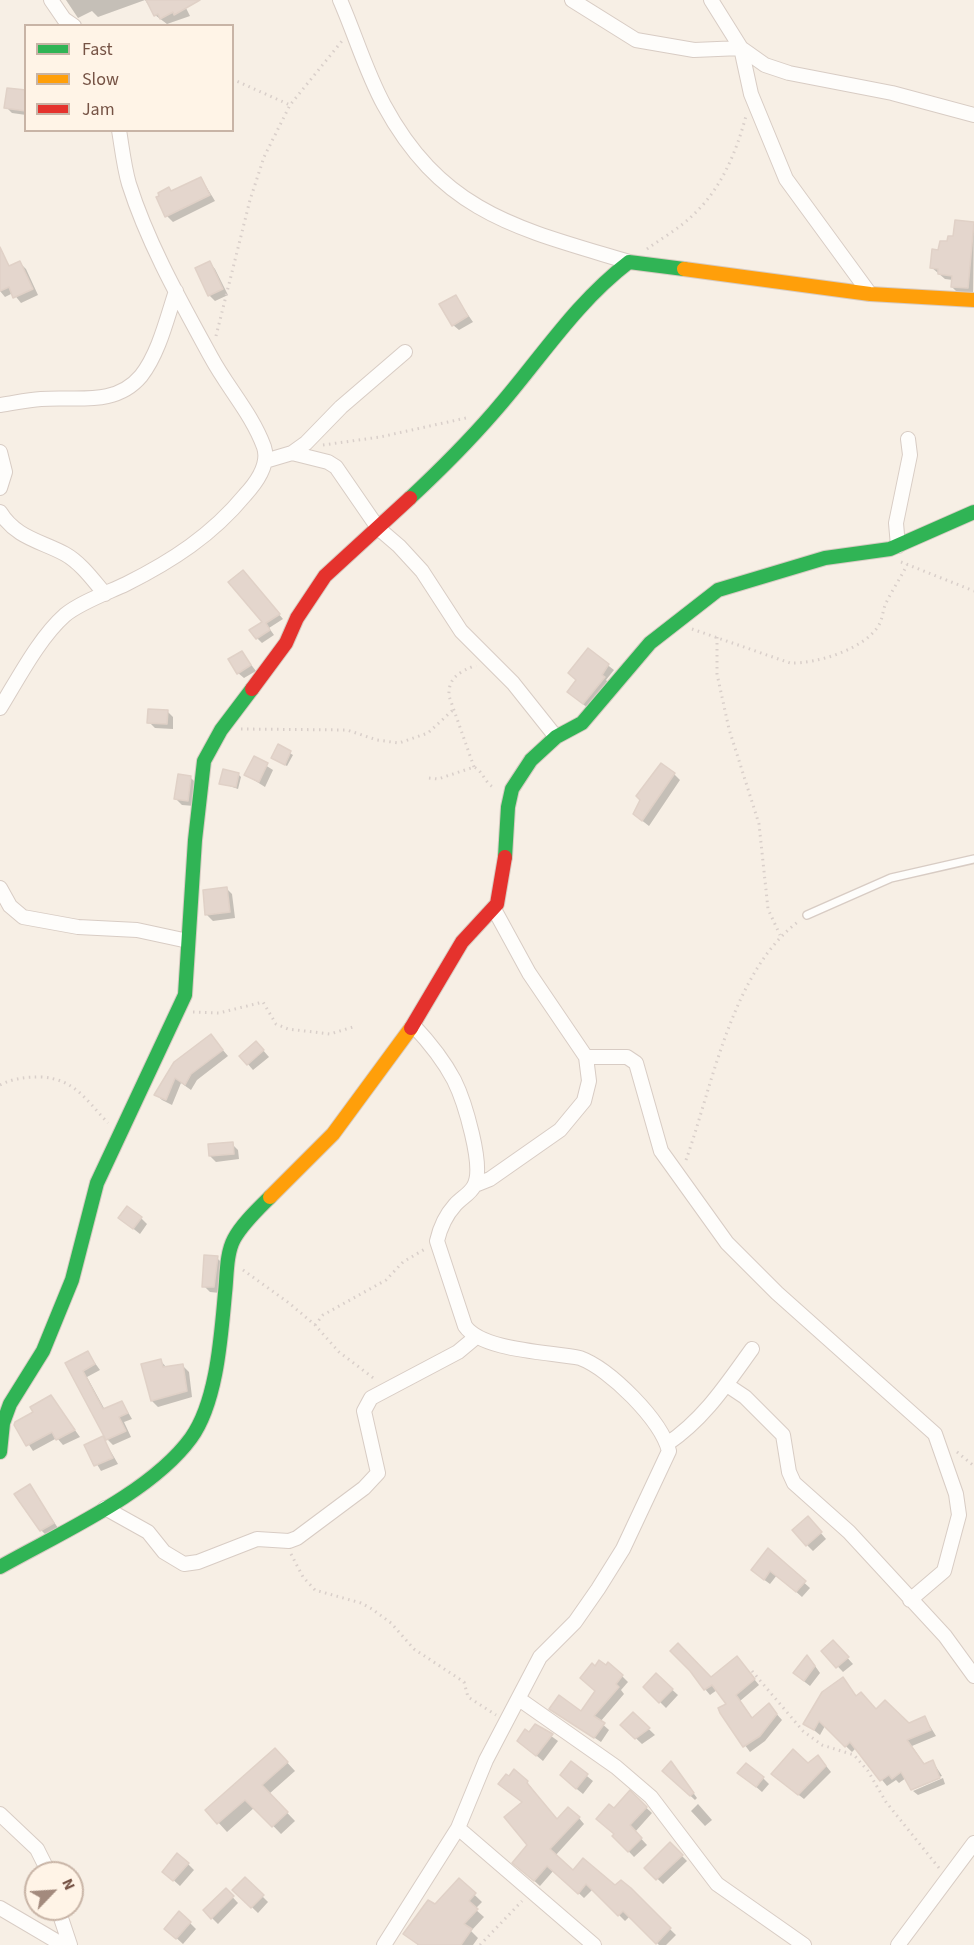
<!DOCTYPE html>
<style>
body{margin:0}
#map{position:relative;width:974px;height:1945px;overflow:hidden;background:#f7efe5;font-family:"Source Sans 3",sans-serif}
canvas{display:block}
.legend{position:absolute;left:24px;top:24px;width:210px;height:108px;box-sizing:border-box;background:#fff4e7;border:2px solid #c8b4a6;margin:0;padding:8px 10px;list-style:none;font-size:18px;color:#765345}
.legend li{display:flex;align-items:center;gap:12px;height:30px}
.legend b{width:30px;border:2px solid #c8b4a6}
.north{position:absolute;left:24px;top:1861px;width:60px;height:60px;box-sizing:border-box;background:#fff4e7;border:2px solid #c8b4a6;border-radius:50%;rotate:65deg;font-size:16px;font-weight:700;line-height:24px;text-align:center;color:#765345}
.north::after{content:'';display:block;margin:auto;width:21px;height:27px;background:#a38a7d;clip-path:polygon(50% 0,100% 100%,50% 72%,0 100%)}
</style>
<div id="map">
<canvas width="974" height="1945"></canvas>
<ul class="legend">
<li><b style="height:8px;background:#30b455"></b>Fast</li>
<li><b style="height:8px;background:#ff9f0a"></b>Slow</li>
<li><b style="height:8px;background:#e5322d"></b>Jam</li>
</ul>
<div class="north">N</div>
</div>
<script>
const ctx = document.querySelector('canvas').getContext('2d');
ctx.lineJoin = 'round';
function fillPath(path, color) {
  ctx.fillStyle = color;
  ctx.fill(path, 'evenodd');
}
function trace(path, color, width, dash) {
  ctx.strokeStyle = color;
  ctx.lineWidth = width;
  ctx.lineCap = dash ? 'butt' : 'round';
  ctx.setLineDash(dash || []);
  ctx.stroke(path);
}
const shadow = new Path2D(`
 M66,0H182L190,16L167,24L155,15L145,0L98,17L92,11L78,18Z
 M26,92V115L12,113L6,107Z
 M201,178L215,201L173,222L167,216L169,189L172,192Z
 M957,222L974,224L973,294L958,293L952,287L953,280L945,279L931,267L940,252L955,238Z
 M6,261L11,267L20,263L26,269L38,295L21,303L13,293L5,297L0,291V264Z
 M210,263L215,269L228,295L215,301L209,295Z
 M455,296L473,322L459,330L453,325Z
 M247,577L283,619L269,628L274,635L262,643L257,638L264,622Z
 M588,650L614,670L606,680L609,683L589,709L574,697Z
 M242,653L256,671L244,678L238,673Z
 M167,711L173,717V729L155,728L149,722Z
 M278,746L293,755L287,766L272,758Z
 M254,758L273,770L265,787L246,775Z
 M238,774L241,777L238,789L221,783Z
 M674,774L680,780L649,826L640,819Z
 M190,777L196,783L194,806L182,805L176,799Z
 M226,888L232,894L235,918L213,921L207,915L205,891Z
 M211,1036L228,1056L197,1080L191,1090L181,1083L172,1105L162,1100L156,1095Z
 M262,1049L269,1057L253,1070L241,1056Z
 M232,1144L238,1150L239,1159L216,1162L210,1156Z
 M120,1218H141L147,1224L140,1234Z
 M217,1258L223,1264L220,1293L210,1292L204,1286Z
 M87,1352L100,1370L87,1377L105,1410L122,1402L132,1419L124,1422L131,1437L113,1445L108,1440L67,1364Z
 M160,1360L167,1368L183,1366L189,1372L192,1397L158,1407L152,1401L143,1365Z
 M51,1397L80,1437L63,1445L57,1438L33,1451L16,1425L35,1413Z
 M103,1438L118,1464L101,1471L86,1446Z
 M30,1486L58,1528L46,1535L41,1530Z
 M813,1524L826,1539L813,1551L807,1545Z
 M768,1550L810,1588L802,1597L777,1575L770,1584L759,1576Z
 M833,1642L853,1664L843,1672L823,1651Z
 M813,1663L820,1673L810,1686L801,1679Z
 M742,1664L759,1685L740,1701L753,1719L774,1711L782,1720L765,1741L750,1752L721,1713L728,1704L717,1690L710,1695L705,1689L711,1679Z
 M656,1675L678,1695L666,1708L645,1687Z
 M622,1676L628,1682L621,1690L624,1694L600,1722L609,1730L601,1742L551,1709L581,1713Z
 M848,1685L857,1697L877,1711L909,1725L925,1718L936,1736L912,1746L925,1765L933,1762L942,1776L911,1788L906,1778L899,1783L896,1780L887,1786L856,1748L852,1752L825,1726L820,1735L805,1723Z
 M633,1714L655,1735L642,1744L622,1725Z
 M536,1725L558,1741L543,1761L525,1746Z
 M283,1758L295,1771L269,1794L295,1821L281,1834L255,1807L227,1832L207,1810Z
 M823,1762L831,1772L804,1799L778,1779L808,1765Z
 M571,1763L593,1781L583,1794L567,1781Z
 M675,1768L697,1798L695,1800L664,1771Z
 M740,1773L763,1778L769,1784L762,1792Z
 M943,1778L945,1784L918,1795L913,1791Z
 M527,1782L557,1821L579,1818L584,1824L555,1856L573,1872L615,1887L621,1882L676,1935L666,1945H659L630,1916L625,1921L593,1889L584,1898L554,1870L540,1886L520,1868L529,1845L524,1803L506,1790Z
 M630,1793L652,1813L635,1832L647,1845L634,1857L614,1836V1810Z
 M698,1804L712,1820L705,1826L691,1811Z
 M670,1844L687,1861L663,1884L646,1868Z
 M188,1864L194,1870L180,1886L170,1877Z
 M245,1879L268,1902L258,1913L234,1890Z
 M459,1880L482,1902L475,1909L484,1917L471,1931L478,1938L473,1945H418L405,1934Z
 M226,1890L238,1903L218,1924L205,1911Z
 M190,1923L196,1929L183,1944L172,1934Z`);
const building = new Path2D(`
 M146,0H200L174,15L173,12L160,19L158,14L154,16Z
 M7,88L26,90V111L4,108Z
 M201,177L210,195L165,217L156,197L159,196L158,193L169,187L171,191Z
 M955,220L974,222L968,288L951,287L952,276L938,274V269L930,268L932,249L938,250L940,241H947L948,236H953Z
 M0,247L9,266L20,261L33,289L13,298L9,287L0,291Z
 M210,261L223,289L208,296L195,268Z
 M456,295L468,316L452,326L439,304Z
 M243,570L280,614L266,623L270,630L256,639L249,630L262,622L228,582Z
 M588,648L609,664L602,675L605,677L583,704L567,692L576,680L568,673Z
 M242,651L251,665L237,674L228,659Z
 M148,709L168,710L167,724L147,723Z
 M278,744L291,751L285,765L271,758Z
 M254,756L268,763L259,782L244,775Z
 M661,763L675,773L642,821L633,814L640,800L636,796Z
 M223,769L239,773L236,787L219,784Z
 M178,774L191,776L188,801L174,799Z
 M227,887L230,912L205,915L203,890Z
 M211,1034L223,1050L191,1074L185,1085L175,1078L166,1100L154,1095L174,1062Z
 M256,1041L264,1050L247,1065L239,1056Z
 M233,1142L234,1154L209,1156L208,1144Z
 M127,1206L142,1217L133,1229L118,1218Z
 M204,1255L218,1256L214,1287H202Z
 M88,1351L95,1364L83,1371L103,1409L122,1401L128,1413L119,1417L126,1431L106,1440L65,1363Z
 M161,1359L163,1367L183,1364L187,1391L151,1401L141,1364Z
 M51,1395L75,1430L56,1440L52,1432L26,1446L14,1425L15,1422L33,1412L30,1407Z
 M103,1436L113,1458L94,1466L84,1445Z
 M30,1484L54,1523L40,1531L14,1494Z
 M808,1516L822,1532L806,1546L792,1530Z
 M768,1548L806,1581L796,1592L770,1571L764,1580L751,1570Z
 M833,1640L849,1657L836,1668L821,1651Z
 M678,1643L711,1677L737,1656L755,1679L736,1695L752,1718L769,1703L777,1714L760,1736L743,1747L720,1713L718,1708L726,1704L712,1685L704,1690L690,1671L670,1651Z
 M807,1655L815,1666L804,1681L793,1673Z
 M599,1660L606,1665L608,1662L623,1675L616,1684L619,1687L594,1716L605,1723L594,1738L549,1709L559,1695L581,1711L595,1691L580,1678L592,1663L595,1666Z
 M656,1673L673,1689L659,1703L643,1687Z
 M843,1677L856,1696L861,1692L876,1709L885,1700L909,1723L925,1716L931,1730L907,1740L924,1764L933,1760L940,1778L911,1790L901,1772L892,1779L889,1775L880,1781L850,1742L845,1747L819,1721L814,1730L803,1724L822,1692Z
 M633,1712L650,1728L635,1739L620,1725Z
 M535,1724L553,1734L536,1756L517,1741L525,1729L529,1732Z
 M275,1748L288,1762L262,1785L288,1812L272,1827L245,1800L217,1824L205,1810Z
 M793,1749L808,1763L818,1755L826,1766L798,1795L771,1774Z
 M571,1761L588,1774L576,1789L560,1775Z
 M671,1761L694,1793L690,1796L662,1771Z
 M746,1763L764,1777L756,1787L737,1773Z
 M514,1769L528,1781L527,1783L557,1819L568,1807L580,1817L550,1849L573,1870L583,1858L615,1885L621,1880L631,1888L671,1928L656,1944L623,1911L618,1916L586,1884L578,1894L547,1866L534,1881L512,1863L527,1845L504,1817L522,1802L498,1784L506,1774L509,1776Z
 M630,1790L647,1807L630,1825L642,1838L628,1852L612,1836L614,1834L596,1819L609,1804L614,1808Z
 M670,1842L683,1855L656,1880L644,1868Z
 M177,1853L189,1863L173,1881L162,1872Z
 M245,1877L264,1895L251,1908L232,1890Z
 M459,1878L476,1893L469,1901L478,1909L464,1924L472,1929L461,1945H419L403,1934L428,1900L435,1904Z
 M226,1888L234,1896L211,1919L203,1910Z
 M179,1911L191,1922L176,1939L164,1929Z`);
const path = new Path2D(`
 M232,79L290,105L342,41
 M647,249C662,238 680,228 693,215C721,189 736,153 746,116
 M216,336L250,200L264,157L290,105
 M323,445L380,437L466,418
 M901,562L974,591
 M692,629L790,663C816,664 867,649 880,623C883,616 883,608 887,601C893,589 901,577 907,565
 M717,637V674L729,729L759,824L768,909L780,935
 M241,729L347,730L377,740L399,743L428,733L454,709
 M474,767L449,696C448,677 460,672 476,665
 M429,778L438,779L474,767C484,772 484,783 495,788
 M193,1012L219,1013L263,1002L276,1024L288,1029L330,1034L353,1027
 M0,1085C14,1078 26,1077 41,1077C75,1079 86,1100 108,1123
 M686,1160C713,1084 732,971 799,921
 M243,1270L289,1303L315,1325L339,1352L376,1380
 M315,1325L323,1315L386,1280L403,1262L425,1249
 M957,1452L974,1466
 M291,1554L303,1577L315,1590L361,1603L372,1609L391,1623L414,1649L464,1682L468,1697L496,1715
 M752,1671L803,1731L822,1745L854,1755L868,1771L886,1802L939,1868
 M480,1945L522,1901`);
const lane = new Path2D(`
 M807,915L891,878L974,859`);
const street = new Path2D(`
 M51,0L64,19L74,26
 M340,0C355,34 366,72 384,105C443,214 520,229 629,262
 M572,0L636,40L694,50L741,48L751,94L786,179L870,294
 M711,0L741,48L765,65L789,73L892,93L974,115
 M0,405C14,403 27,400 41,399C76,396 115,407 141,376C159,353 167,318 176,291
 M0,452L5,472L0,488
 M292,453L328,462L336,467L378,528L399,546L422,571L461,631L513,683L556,737
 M265,461L292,453L306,443L341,407L405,352
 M0,512C16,538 41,541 65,554C81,563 93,580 105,594
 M898,546L896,523L910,455L908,439
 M0,708C18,679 39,638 65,615C81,602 107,593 126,584C172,561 212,535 245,495C256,483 270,465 264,447C252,414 227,387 211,357C181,302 148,244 129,184C124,167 122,148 119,130
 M0,888L10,906L23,917L78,927L137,930L188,941
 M586,1057H627L636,1063L661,1151L727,1243L777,1293L935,1434L956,1494L959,1515L944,1571L910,1600
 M475,1185L490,1179L560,1130L584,1101L589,1081L586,1057L529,973L494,909
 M727,1385L745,1397L783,1435L789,1472L794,1483L849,1532L945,1636L974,1676
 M667,1444C704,1419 726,1385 752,1349
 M105,1508L148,1532L164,1552L184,1564L198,1562L257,1539L289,1541L297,1538L364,1488L378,1473L364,1411L371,1398L458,1352L476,1337
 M519,1699L616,1767L651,1797L717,1884L804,1945
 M0,1814L37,1849L49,1873
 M458,1828L594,1945
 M0,1908L63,1945
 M58,1909L70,1945
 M384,1945L458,1828L486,1760L540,1657L575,1622L598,1589L623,1549L669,1451C661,1420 610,1369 580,1358C551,1352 482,1351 465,1326L437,1241C440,1228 445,1216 455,1205C461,1198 470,1194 474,1186C485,1167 464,1100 454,1080C443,1059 429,1042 413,1025
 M898,1945L974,1843`);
const fast = new Path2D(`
 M410,498C439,471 468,442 494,412C539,361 574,304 629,262L684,269
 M505,857L508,807L512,789L531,760L556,737L582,723L650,643L718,590L825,558L890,549L974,512
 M0,1452L3,1423L10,1404L43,1351L72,1280L97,1183L185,995L195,840L204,761L221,730L252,689
 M0,1567C60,1533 151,1493 191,1438C217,1402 221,1336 225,1293C227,1276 226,1254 234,1239C242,1224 258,1209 270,1197`);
const slow = new Path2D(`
 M684,269L870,294L974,300
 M270,1197L333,1134L411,1028`);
const jam = new Path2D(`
 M252,689L286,643L297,618L325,576L410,498
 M411,1028L462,942L497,904L505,857`);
fillPath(shadow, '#0003');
fillPath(building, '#e4d6cd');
trace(building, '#e0d1c7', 1.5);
trace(lane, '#d8ccc4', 10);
trace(street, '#d8ccc4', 16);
trace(fast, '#d7cbc2', 16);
trace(slow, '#d7cbc2', 16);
trace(jam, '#d7cbc2', 16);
trace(path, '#d9cfca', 3, [1.5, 4.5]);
trace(lane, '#fefdfb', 7);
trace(street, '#fefdfb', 14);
trace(fast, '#30b455', 14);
trace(slow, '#ff9f0a', 14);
trace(jam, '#e5322d', 14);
</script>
